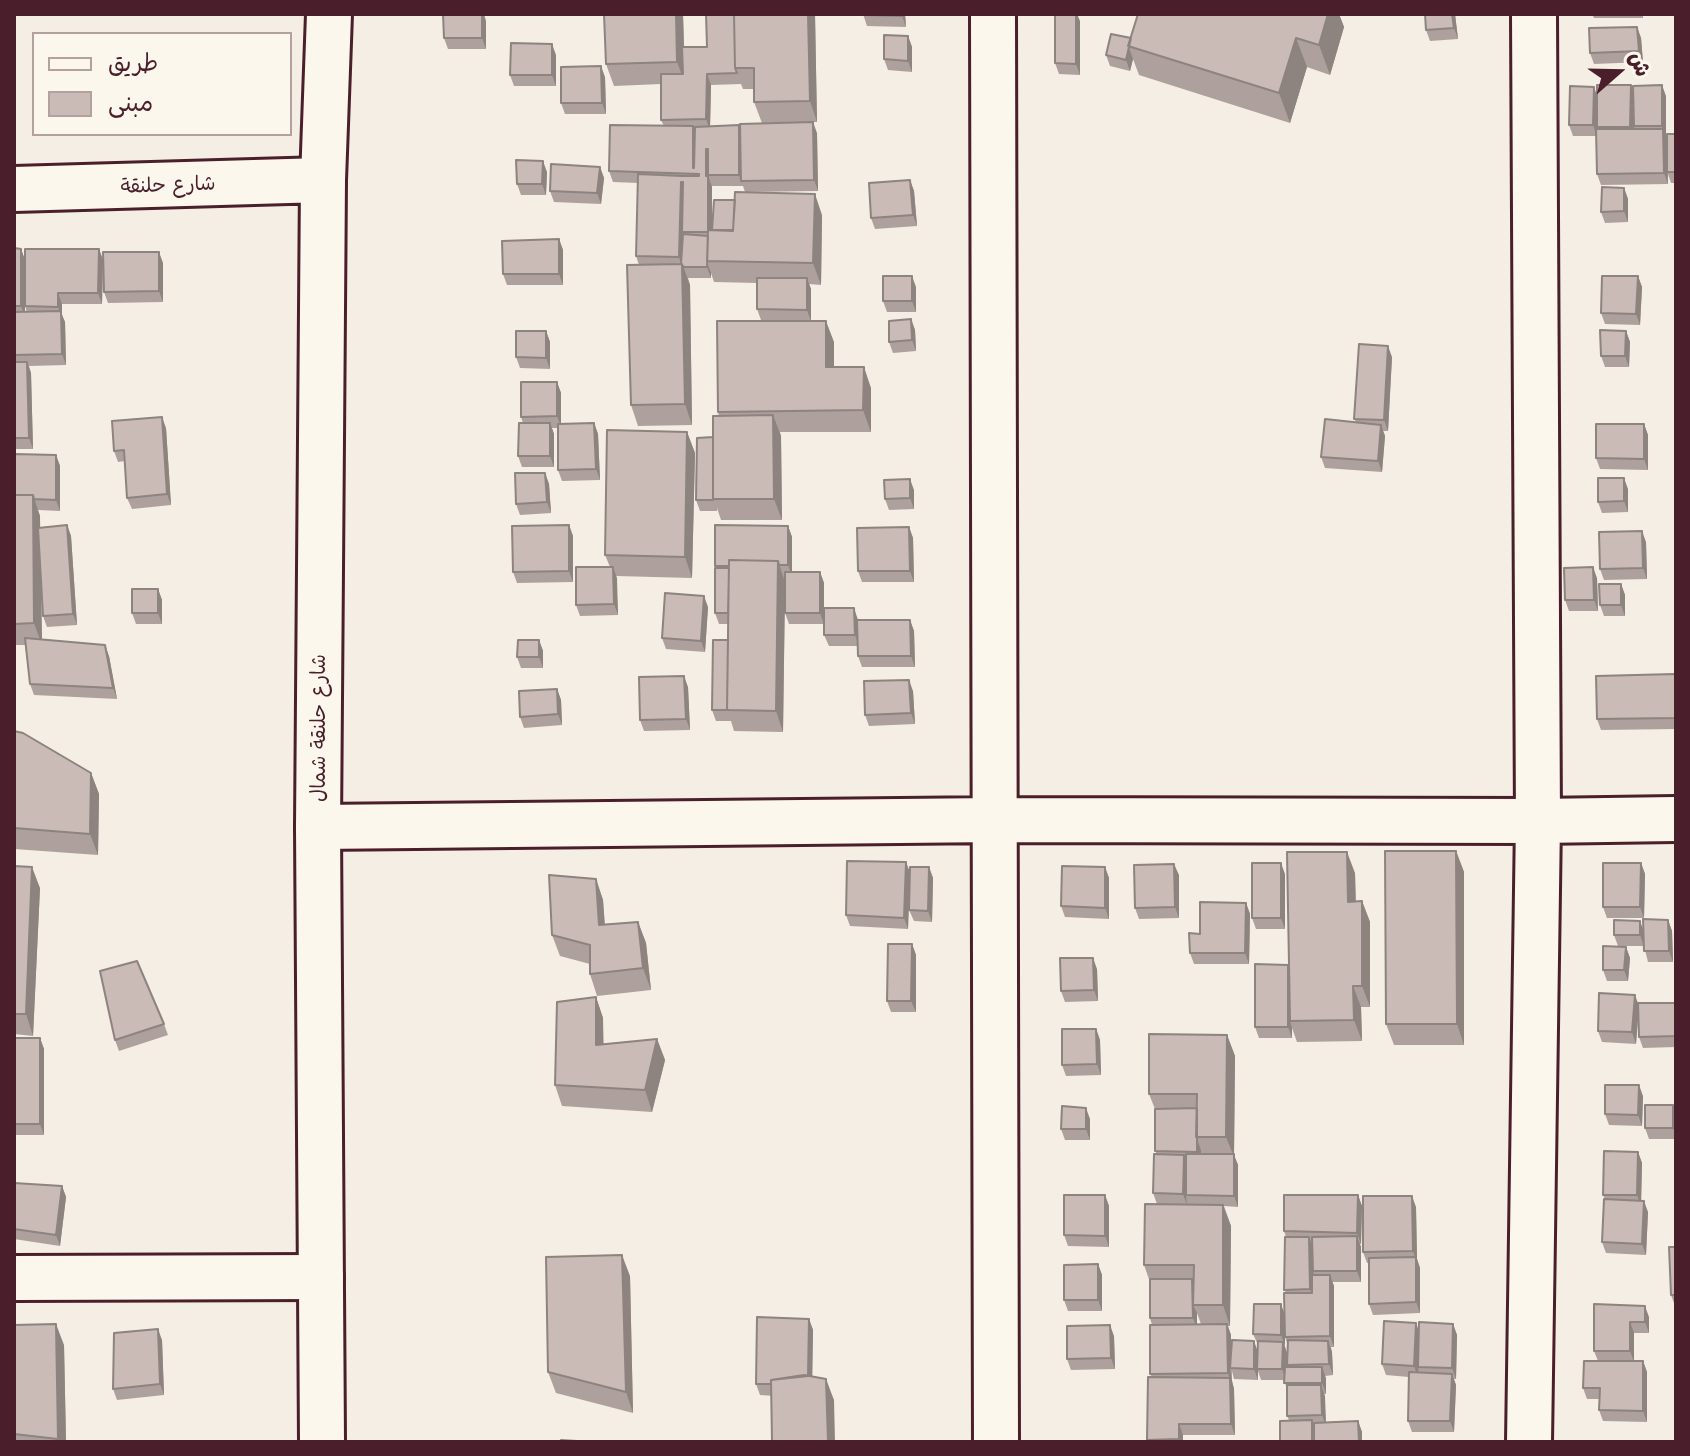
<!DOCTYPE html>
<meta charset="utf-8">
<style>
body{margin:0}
#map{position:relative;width:1690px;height:1456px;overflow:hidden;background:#f4eee4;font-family:Mali,"Playpen Sans Arabic",sans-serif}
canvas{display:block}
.frame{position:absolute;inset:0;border:16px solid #4a1f2b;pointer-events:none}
.legend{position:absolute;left:32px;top:32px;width:260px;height:104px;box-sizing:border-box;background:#fbf7ec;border:2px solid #b4a19f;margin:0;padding:10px 14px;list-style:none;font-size:24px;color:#4a1f2b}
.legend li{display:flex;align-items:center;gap:16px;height:40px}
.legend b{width:40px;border:2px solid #b4a19f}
.north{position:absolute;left:1578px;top:32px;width:80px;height:80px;-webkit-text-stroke:6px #fbf7ec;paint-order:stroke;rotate:70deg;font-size:22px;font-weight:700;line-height:32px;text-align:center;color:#4a1f2b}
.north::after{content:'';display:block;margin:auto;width:28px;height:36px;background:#4a1f2b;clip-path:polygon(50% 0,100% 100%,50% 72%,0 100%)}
</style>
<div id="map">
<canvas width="1690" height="1456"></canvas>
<div class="frame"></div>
<ul class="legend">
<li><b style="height:10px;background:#fbf7ec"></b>طريق</li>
<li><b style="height:22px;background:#cabbb6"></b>مبنى</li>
</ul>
<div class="north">ش</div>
</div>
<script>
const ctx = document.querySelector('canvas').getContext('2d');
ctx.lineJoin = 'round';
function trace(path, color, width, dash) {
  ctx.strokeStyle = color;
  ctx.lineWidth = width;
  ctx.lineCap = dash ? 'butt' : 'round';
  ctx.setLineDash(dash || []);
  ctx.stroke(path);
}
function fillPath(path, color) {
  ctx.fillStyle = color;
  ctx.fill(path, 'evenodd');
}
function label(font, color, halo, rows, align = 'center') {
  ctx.font = font + ' Mali,"Playpen Sans Arabic",sans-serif';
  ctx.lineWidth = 7;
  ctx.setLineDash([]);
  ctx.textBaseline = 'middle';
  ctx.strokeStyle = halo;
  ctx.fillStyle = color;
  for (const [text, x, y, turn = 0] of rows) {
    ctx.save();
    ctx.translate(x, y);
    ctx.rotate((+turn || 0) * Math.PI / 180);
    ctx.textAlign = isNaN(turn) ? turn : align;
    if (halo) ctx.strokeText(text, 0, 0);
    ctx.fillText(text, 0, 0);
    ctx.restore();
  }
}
const street = new Path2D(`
 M993,14L996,1442
 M323,180L329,14
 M318,827L996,820L1538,821L1676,819
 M14,1278L321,1277
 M1529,1442L1538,821L1534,14`);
const secondary = new Path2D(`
 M14,189L323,180L318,827L322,1442`);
const wall = new Path2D(`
 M521,14H549V16Z
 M683,14L684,47H707L815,14L817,122L762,123L754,102V89H743L741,84L711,85L710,126L739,125L741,130L817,133L818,191L745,192L743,186H712V223L822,215L821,285L809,284L811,289V321L834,342V367L871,388V432H780L781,436L782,520H721L717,508V511H700L696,500L719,416L718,412L807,321L761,320L757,309V283L714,282L711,273V278H688L690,285L692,425L638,426L631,405L639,265L636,256L638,183L613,182L609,171L664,126L661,120V84L614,86L606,64Z
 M863,14H905L906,27L867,26Z
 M1138,14H1339L1344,27L1330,75L1307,67L1290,123L1139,75L1133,59L1130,71L1110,66L1106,55L1131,38Z
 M1455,14L1458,39L1430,41L1426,30Z
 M1592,14H1643V18H1594Z
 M486,21V49H448L444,38Z
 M1080,21V75L1059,74L1055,63Z
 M1637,27L1641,38L1643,62L1594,64L1590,53Z
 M908,36L912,47V72L888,70L884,59Z
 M556,55V86H514L510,75Z
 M605,77L606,114H565L561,103Z
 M1631,85L1633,92L1666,96V137L1667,140L1676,134V183H1671L1668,174V184L1601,185L1597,174L1596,136H1573L1569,125L1597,95Z
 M600,167L604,178L601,204L554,202L550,191Z
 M547,172L546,195H521L517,184Z
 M910,180L914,191L917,226L875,229L871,218Z
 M1624,188L1628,199V222L1605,223L1601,212Z
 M559,239L563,250V285H507L503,274Z
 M14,248L21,249L25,260V312H27L25,306L99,249L103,260L102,304H62V315L65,322L66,365L29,366L31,373L33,449H14Z
 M163,263V302L108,303L104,292Z
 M1638,276L1642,287L1640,325L1605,324L1601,313Z
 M916,287V312H887L883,301Z
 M911,319L915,330L916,351L893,353L889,342Z
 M546,331L550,342V369L520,368L516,357Z
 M1626,331L1630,342L1629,367H1605L1601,356Z
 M1392,357L1388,431H1383L1385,436L1382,472L1325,468L1321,457L1356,422L1354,419Z
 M557,382L561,393V424L594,423L598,434L600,480L562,481L558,470V428H552L554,434V467H522L518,456L523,423L521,417Z
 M1644,424L1648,435V470L1600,469L1596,458Z
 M166,428L171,505L132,509L127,498L125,461L118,462L114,451Z
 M687,432L695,453L692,578L616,576L618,615L580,616L576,605L610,567L605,555Z
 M14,454L56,455L60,466V511L38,510L40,516V528L67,525L71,536L77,625L47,627L43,616L41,585L42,640L109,656L117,699L34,695L30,684L25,645H14Z
 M545,473L549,484L551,513L520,515L516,504Z
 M1628,489V512L1602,513L1598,502Z
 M914,490V509L889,510L885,499Z
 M569,525L573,536V582L517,583L513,572Z
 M788,526L792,537V572H820L824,583V624H789L785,613V594L783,732L734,731L731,721H716L712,710L728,640V624H719L715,613V566Z
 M909,527L913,538L914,582H862L858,571Z
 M1646,542L1647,579L1604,580L1600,569Z
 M1597,578L1598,611H1569L1565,600Z
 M1621,584L1625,595V616H1604L1600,605Z
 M158,589L162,600V624H136L132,613Z
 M708,607L705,652L666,649L662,638Z
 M858,620H910L914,631L915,667H862L858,656L857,646H829L824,635Z
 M539,640L543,651V668H521L517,657Z
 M1676,678V729L1601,730L1597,719Z
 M688,687L690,730L644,731L640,720Z
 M557,689L561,700L562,725L524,728L520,717Z
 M913,691L915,724L869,726L865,715Z
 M14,731L91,773L99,794L98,855L14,849Z
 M1456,851L1464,872V1045H1394L1386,1024Z
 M906,862L910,873L908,929L850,926L846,915Z
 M1641,863L1645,874L1644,918H1607L1603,907Z
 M14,866L40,888L33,1036L14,1034Z
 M929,867L933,878L932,922L914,921L909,910Z
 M1105,867L1109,878V919L1065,917L1061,906Z
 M1355,873L1356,902L1362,901L1370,922V1007H1361L1362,1041L1297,1042L1292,1028V1038H1259L1255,1027L1289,968Z
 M1285,874V929H1256L1252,918Z
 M1179,875V918L1139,919L1135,908Z
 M596,879L603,900L605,925L638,922L646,943L651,990L597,996L590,974V964L560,956L552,935Z
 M1246,903L1250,914L1249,964H1194L1190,953Z
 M1668,920L1672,931L1673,962H1648L1644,946H1618L1614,935L1644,930Z
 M912,944L916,955V1012H891L887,1001Z
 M1626,947L1630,958L1628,981H1607L1603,970Z
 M1097,969L1098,1001L1065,1002L1061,991Z
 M596,997L603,1018V1044L657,1039L665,1060L652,1112L562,1106L555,1085Z
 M1638,1003H1676V1047L1643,1048L1639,1037L1638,1014L1636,1044L1602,1042L1598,1031Z
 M164,1024L168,1035L119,1051L115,1040Z
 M1096,1029L1100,1040L1101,1075L1066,1076L1062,1065Z
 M1227,1035L1235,1056L1234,1155L1238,1165V1207L1224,1206L1231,1226L1230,1326H1228L1231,1335V1351L1258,1350V1345L1253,1334L1285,1313L1286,1237L1284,1231L1358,1195L1362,1206L1361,1244H1360L1361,1247V1282H1332L1334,1286V1347H1331L1332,1352L1333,1375L1325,1376L1326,1394H1324L1326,1422L1358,1421L1362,1432V1442H1280L1289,1420L1287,1416V1389L1284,1380H1261L1258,1371V1380L1234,1379L1232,1371V1381L1234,1389L1235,1435H1183V1442H1148L1147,1440L1152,1377L1150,1374L1152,1325L1150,1318V1282L1144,1265L1157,1204L1153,1193L1156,1154L1155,1109L1149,1094ZM1197,1313L1201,1324H1197ZM1285,1337L1287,1343V1353L1285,1346Z
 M14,1038H40L44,1049V1135H14Z
 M1643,1096L1642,1126L1609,1125L1605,1114Z
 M1673,1105L1676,1114V1139H1649L1645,1128Z
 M1090,1119V1140H1065L1061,1129Z
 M1638,1152L1642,1163L1641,1201L1648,1212L1646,1255L1606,1253L1602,1242L1605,1199L1603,1195Z
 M14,1183L62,1186L66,1197L60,1246L14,1239Z
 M1105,1195L1109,1206V1247L1068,1246L1064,1235Z
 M1416,1207L1417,1259L1420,1268V1313L1373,1315L1369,1304V1263H1367L1363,1252Z
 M1676,1247V1306H1675L1671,1295Z
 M1098,1264L1102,1275V1311H1068L1064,1300Z
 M630,1276L633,1413L556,1393L548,1372Z
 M1594,1304L1649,1317V1333H1634V1361H1643L1647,1372V1422L1603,1421L1599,1410V1399H1587L1583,1388L1598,1361L1594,1351Z
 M809,1319L813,1330L812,1377L834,1400L760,1395L756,1384Z
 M1453,1324L1457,1335L1456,1379H1454L1456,1385L1454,1432H1412L1408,1421L1409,1377L1386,1375L1382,1364L1419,1331Z
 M14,1325L64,1345L66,1442H14Z
 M1114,1336L1115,1369L1071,1370L1067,1359Z
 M162,1340L164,1395L117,1400L113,1389Z`);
const shadedWall = new Path2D(`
 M482,14H484L486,21V49L482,38Z
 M676,14H683L685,83L677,62Z
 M808,14H815L817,122L810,101Z
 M902,14H905L906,27L902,16Z
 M1076,14H1077L1080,21V75L1076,64Z
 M1328,14H1339L1344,27L1330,75L1319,45Z
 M1452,14H1455L1458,39L1454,28Z
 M1637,27L1641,38L1643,62L1639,51Z
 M908,36L912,47V72L908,61Z
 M1296,38L1307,67L1290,123L1279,93Z
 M552,44L556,55V86L552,75Z
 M1129,48L1133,59L1130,71L1126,60Z
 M601,66L605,77L606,114L602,103Z
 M707,74L711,85L710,130L706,119Z
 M1631,85L1635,96L1634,138L1630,127Z
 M1662,85L1666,96V137L1668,184L1664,173L1662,126Z
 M1594,87L1598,98L1597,136L1593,125Z
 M813,122L817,133L818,191L814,180Z
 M739,125L743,136L741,181L739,175Z
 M693,126L697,138L695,174L693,168Z
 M706,149L710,160L708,175L712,187V243L708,232L706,176Z
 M543,161L547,172L546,195L542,184Z
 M600,167L604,178L601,204L597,193Z
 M910,180L914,191L917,226L913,215Z
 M681,182L685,193L682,232L684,236L683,266L690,285L692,425L685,404L682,267L679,257Z
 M1624,188L1628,199V222L1624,211Z
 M815,194L822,215L821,285L813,263Z
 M559,239L563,250V285L559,274Z
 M21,249L25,260V317L21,306Z
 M99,249L103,260L102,304L98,293Z
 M159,252L163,263V302L159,291Z
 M707,262L711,273V278L707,267Z
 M912,276L916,287V312L912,301Z
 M1638,276L1642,287L1640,325L1636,314Z
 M807,278L811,289V321L807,310Z
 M58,293L62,304V315L65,322L66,365L62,354L61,315L58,307Z
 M911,319L915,330L916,351L912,340Z
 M826,321L834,342V388L826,367Z
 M546,331L550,342V369L546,358Z
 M1626,331L1630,342L1629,367L1625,356Z
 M1388,346L1392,357L1388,431L1384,420Z
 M27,362L31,373L33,449L29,438Z
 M864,367L871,388V432L863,410Z
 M557,382L561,393V427L557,416Z
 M773,415L781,436L782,520L774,499Z
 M162,417L166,428L171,505L167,494Z
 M550,423L554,434V467L550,456Z
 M594,423L598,434L600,480L596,469Z
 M1644,424L1648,435V470L1644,459Z
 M1381,425L1385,436L1382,472L1378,461Z
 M687,432L695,453L692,578L685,557Z
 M56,455L60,466V511L56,500Z
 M545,473L549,484L551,513L547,502Z
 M1624,478L1628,489V512L1624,501Z
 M910,479L914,490V509L910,498Z
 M33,495L40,516L42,645L34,623Z
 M67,525L71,536L77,625L73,614Z
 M569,525L573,536V582L569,571Z
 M788,526L792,537V576L788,565Z
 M909,527L913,538L914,582L910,571Z
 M1642,531L1646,542L1647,579L1643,568Z
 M778,561L785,582L783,732L776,711Z
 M613,567L617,578L618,615L614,604Z
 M1593,567L1597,578L1598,611L1594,600Z
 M820,572L824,583V624L820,613Z
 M1621,584L1625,595V616L1621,605Z
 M158,589L162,600V624L158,613Z
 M704,596L708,607L705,652L701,641Z
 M854,608L858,620L859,646L855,635Z
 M910,620L914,631L915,667L911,656Z
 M539,640L543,651V668L539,657Z
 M105,645L109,656L117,699L113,688Z
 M684,676L688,687L690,730L686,719Z
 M909,680L913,691L915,724L911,713Z
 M557,689L561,700L562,725L558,714Z
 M91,773L99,794L98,855L90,834Z
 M1456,851L1464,872V1045L1457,1024Z
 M1347,852L1355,873L1356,923L1348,902Z
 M906,862L910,873L908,929L904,918Z
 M1281,863L1285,874V929L1281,918Z
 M1641,863L1645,874L1644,918L1640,907Z
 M1174,864L1179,875V918L1175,907Z
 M32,867L40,888L33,1036L26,1014Z
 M929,867L933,878L932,922L928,911Z
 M1105,867L1109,878V919L1105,908Z
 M596,879L603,900L606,946L599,925Z
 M1362,901L1370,922V1007L1362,986Z
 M1246,903L1250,914L1249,964L1245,953Z
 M1668,920L1672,931L1673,962L1669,951Z
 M1640,921L1644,932V946L1640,935Z
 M638,922L646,943L651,990L643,968Z
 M912,944L916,955V1012L911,1001Z
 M1626,947L1630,958L1628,981L1624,970Z
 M1093,958L1097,969L1098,1001L1094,990Z
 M1288,965L1292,976L1290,1021L1292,1028V1038L1288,1027Z
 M1353,986L1361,1007L1362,1041L1354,1020Z
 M1635,995L1639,1006L1636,1044L1632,1032Z
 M596,997L603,1018L604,1066L596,1045Z
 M1096,1029L1100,1040L1101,1075L1097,1064Z
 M1227,1035L1235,1056L1234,1155L1238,1165V1207L1234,1196V1157L1226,1137Z
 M40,1038L44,1049V1135L40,1124Z
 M657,1039L665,1060L652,1112L645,1090Z
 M1639,1085L1643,1096L1642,1126L1638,1115Z
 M1673,1105L1676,1114V1137L1673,1128Z
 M1086,1108L1090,1119V1140L1086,1129Z
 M1197,1139L1201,1150V1163L1197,1152Z
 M1638,1152L1642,1163L1641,1206L1637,1195Z
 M1184,1155L1188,1166L1186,1195L1187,1205L1183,1194Z
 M62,1186L66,1197L60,1246L56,1235Z
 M1105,1195L1109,1206V1247L1105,1236Z
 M1358,1195L1362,1206L1361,1244L1357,1233Z
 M1412,1196L1416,1207L1417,1259L1420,1268V1313L1416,1302V1260L1413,1251Z
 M1644,1201L1648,1212L1646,1255L1642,1244Z
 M1223,1205L1231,1226L1230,1326L1223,1305Z
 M1357,1236L1361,1247V1282L1357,1271Z
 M1309,1237L1313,1248L1314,1300L1310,1289Z
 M622,1255L630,1276L633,1413L626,1392Z
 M1098,1264L1102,1275V1311L1098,1300Z
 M1330,1275L1334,1286V1347L1330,1336Z
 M1192,1279L1196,1290L1193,1305L1197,1313V1329L1193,1318Z
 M1281,1304L1285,1315V1346L1281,1335Z
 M1645,1306L1649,1317V1333L1645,1322Z
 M809,1319L813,1330L812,1396L808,1385Z
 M1630,1322L1634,1333V1362L1630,1351Z
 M1416,1323L1420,1334L1418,1377L1414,1366Z
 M56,1324L64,1345L66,1442H60L58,1439Z
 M1227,1324L1231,1335V1368H1230L1232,1381L1234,1389L1235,1435L1231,1424L1230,1381L1228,1373Z
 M1453,1324L1457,1335L1456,1379L1452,1368Z
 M1110,1325L1114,1336L1115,1369L1111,1358Z
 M158,1329L162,1340L164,1395L160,1384Z
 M1254,1341L1258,1352V1380L1254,1369Z
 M1328,1341L1332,1352L1333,1375L1329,1364Z
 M1283,1342L1287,1353L1286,1380L1282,1369Z
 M1643,1361L1647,1372V1422L1643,1411Z
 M1322,1367L1326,1378V1394L1322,1383Z
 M1452,1374L1456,1385L1454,1432L1450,1421Z
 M826,1379L834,1400L835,1442H828Z
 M1321,1385L1325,1396L1326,1426L1322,1415Z
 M1358,1421L1362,1432V1442H1359Z
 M1179,1424L1183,1435V1442H1180L1179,1439Z`);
const building = new Path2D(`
 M443,14H482V38H444Z
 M604,14H676L677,62L606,64Z
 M706,14H734L735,68L737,73L707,74L706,119L661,120V74H683L682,47H707Z
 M734,14H808L810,101L754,102V68H735Z
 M863,14H902V16L863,15Z
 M1055,14H1076V64L1055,63Z
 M1138,14H1328L1319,45L1296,38L1279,93L1128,46Z
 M1425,14H1452L1454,28L1426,30Z
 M1637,27L1639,51L1590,53L1589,28Z
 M1111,34L1131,38L1126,60L1106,55Z
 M884,35L908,36V61L884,59Z
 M511,43L552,44V75H510Z
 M601,66L602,103H561V67Z
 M1597,85H1631L1630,127H1597Z
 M1662,85V126H1634L1633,86Z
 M1570,86L1594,87L1593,125H1569Z
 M813,122L814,180L741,181L740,124Z
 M610,125L693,126V168H694L695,127L739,125V175H708V149H706V176H708V232H682L683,182H681L679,257L636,256L638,174L682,176H699V174L609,171Z
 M1596,129H1663L1664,173L1597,174Z
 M1667,134H1676V172H1667Z
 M516,160L543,161L542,184H517Z
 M551,164L600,167L597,193L550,191Z
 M910,180L913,215L871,218L869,183Z
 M1602,187L1624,188V211L1601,212Z
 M735,192L815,194L813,263L707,261L708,230L733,231Z
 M714,200H735L733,230H712Z
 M683,234L708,236L707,267H684L681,264Z
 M559,239V274H503L502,241Z
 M14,248L21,249V306H14Z
 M25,249H99L98,293H58V307L25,306Z
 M103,252H159V291L104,292Z
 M682,264L685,404L631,405L627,265Z
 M883,276H912V301H883Z
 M1602,276H1638L1636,314L1601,313Z
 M757,278H807V310L757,309Z
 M61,311L62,354L14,355V312Z
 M911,319L912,340L889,342V321Z
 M717,321H826V367H864L863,410L718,412Z
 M1600,330L1626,331L1625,356H1601Z
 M516,331H546V358L516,357Z
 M1359,344L1388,346L1384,420L1354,419Z
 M14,362H27L29,438H14Z
 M521,382H557V416L521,417Z
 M773,415L774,499H713V416Z
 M162,417L167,494L127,498L124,450L114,451L112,421Z
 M1325,419L1381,425L1378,461L1321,457Z
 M519,423H550V456H518Z
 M594,423L596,469L558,470V424Z
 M1596,424H1644V459L1596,458Z
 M607,430L687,432L685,557L605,555Z
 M713,437V500H696L697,438Z
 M14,454L56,455V500L34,499L33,495H14Z
 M515,473H545L547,502L516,504Z
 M1598,478H1624V501L1598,502Z
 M910,479V498L885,499L884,480Z
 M14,495H33L34,623L14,624Z
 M67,525L73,614L43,616L38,528Z
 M569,525V571L513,572L512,526Z
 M715,525L788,526V565H779L778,561L729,560V566H715Z
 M909,527L910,571H858L857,528Z
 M1642,531L1643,568L1600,569L1599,532Z
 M729,560L778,561L776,711L727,710Z
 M576,567H613L614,604L576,605Z
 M1593,567L1594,600H1565L1564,568Z
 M715,568H729L728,613H715Z
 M785,572H820V613H785Z
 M1599,584H1621V605H1600Z
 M132,589H158V613H132Z
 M665,593L704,596L701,641L662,638Z
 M824,608H854L855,635H824Z
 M857,620H910L911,656H858Z
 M25,638L105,645L113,688L30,684Z
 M518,640H539V657H517Z
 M713,640H728L727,710H729H712Z
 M1675,674V718L1597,719L1596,676Z
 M684,676L686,719L640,720L639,677Z
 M909,680L911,713L865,715L864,681Z
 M557,689L558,714L520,717L519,691Z
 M14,731L23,733L91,773L90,834L14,828Z
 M1385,851H1456L1457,1024H1386Z
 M1287,852H1347L1348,902L1362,901V986H1353L1354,1020L1290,1021Z
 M847,861L906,862L904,918L846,915Z
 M1252,863H1281V918H1252Z
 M1603,863H1641L1640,907H1603Z
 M1174,864L1175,907L1135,908L1134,865Z
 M14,866L32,867L26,1014H14Z
 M1062,866L1105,867V908L1061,906Z
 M910,867H929L928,911L909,910Z
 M549,875L596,879L599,925L638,922L643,968L590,974V945L552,935Z
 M1200,902L1246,903L1245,953H1190L1189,933L1200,934Z
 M1643,919L1668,920L1669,951H1644Z
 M1614,920L1640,921V935H1614Z
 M888,944H912L911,1001H887Z
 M1603,946L1626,947L1624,970H1603Z
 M1060,958H1093L1094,990L1061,991Z
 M137,961L164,1024L115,1040L100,971Z
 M1255,964L1288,965V1027H1255Z
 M1599,993L1635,995L1632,1032L1598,1031Z
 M596,997V1045L657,1039L645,1090L555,1085L557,1002Z
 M1638,1003H1676V1036L1639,1037Z
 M1062,1029H1096L1097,1064L1062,1065Z
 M1149,1034L1227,1035L1226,1137H1196L1197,1094H1149Z
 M14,1038H40V1124H14Z
 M1605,1085H1639L1638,1115L1605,1114Z
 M1645,1105H1673V1128H1645Z
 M1062,1106L1086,1108V1129H1061Z
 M1197,1108V1152L1155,1151V1109Z
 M1604,1151L1638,1152L1637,1195H1603Z
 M1154,1154L1184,1155L1183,1194L1153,1193Z
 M1186,1154H1234V1196L1186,1195Z
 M14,1183L62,1186L56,1235L14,1229Z
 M1064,1195H1105V1236L1064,1235Z
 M1284,1195H1358L1357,1233L1284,1231Z
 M1363,1196H1412L1413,1251L1363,1252Z
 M1604,1199L1644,1201L1642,1244L1602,1242Z
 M1145,1204L1223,1205V1305H1193L1194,1265H1144Z
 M1357,1236V1271H1313L1312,1237Z
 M1285,1237H1309L1310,1289L1284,1290Z
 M1669,1247H1676V1295H1671Z
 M622,1255L626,1392L548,1372L546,1257Z
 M1416,1257V1302L1369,1304V1258Z
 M1098,1264V1300H1064V1265Z
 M1312,1275H1330V1336L1285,1337L1284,1293H1312Z
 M1150,1279H1192L1193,1318H1150Z
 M1254,1304H1281V1335L1253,1334Z
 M1594,1304L1645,1306V1322H1630V1351H1594Z
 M757,1317L809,1319L808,1376L771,1380V1384H756Z
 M1384,1321L1416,1323L1414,1366L1382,1364Z
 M1419,1322L1453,1324L1452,1368L1418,1367Z
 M56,1324L58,1439L14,1434V1325Z
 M1227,1324L1228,1373L1150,1374V1325Z
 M1110,1325L1111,1358L1067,1359V1326Z
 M158,1329L160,1384L113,1389L114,1333Z
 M1232,1340L1254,1341V1369L1230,1368Z
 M1288,1340L1328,1341L1329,1364L1287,1365Z
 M1258,1341L1283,1342L1282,1369H1257Z
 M1584,1361H1643V1411L1599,1410L1600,1388H1583Z
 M1285,1367H1322V1383H1284Z
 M1409,1372L1452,1374L1450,1421H1408Z
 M804,1375L826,1379L828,1442H772L771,1380Z
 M1148,1377L1230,1378L1231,1424H1179V1439L1147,1440Z
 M1287,1385H1321L1322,1415L1287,1416Z
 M1312,1420V1442H1280V1421Z
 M1358,1421L1359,1442H1314V1423Z
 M561,1440L593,1442H561Z`);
const streetNames = [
 ["شارع حلنقة",168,185,-2],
 ["شارع حلنقة شمال",319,728,-90]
];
trace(street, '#4a1f2b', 50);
trace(secondary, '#4a1f2b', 50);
trace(street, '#fbf7ec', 44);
trace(secondary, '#fbf7ec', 44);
fillPath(wall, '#aea19d');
fillPath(shadedWall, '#8d837f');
fillPath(building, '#cabbb6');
trace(building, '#8d837f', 2);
label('20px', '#4a1f2b', '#fbf7ec', streetNames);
</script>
